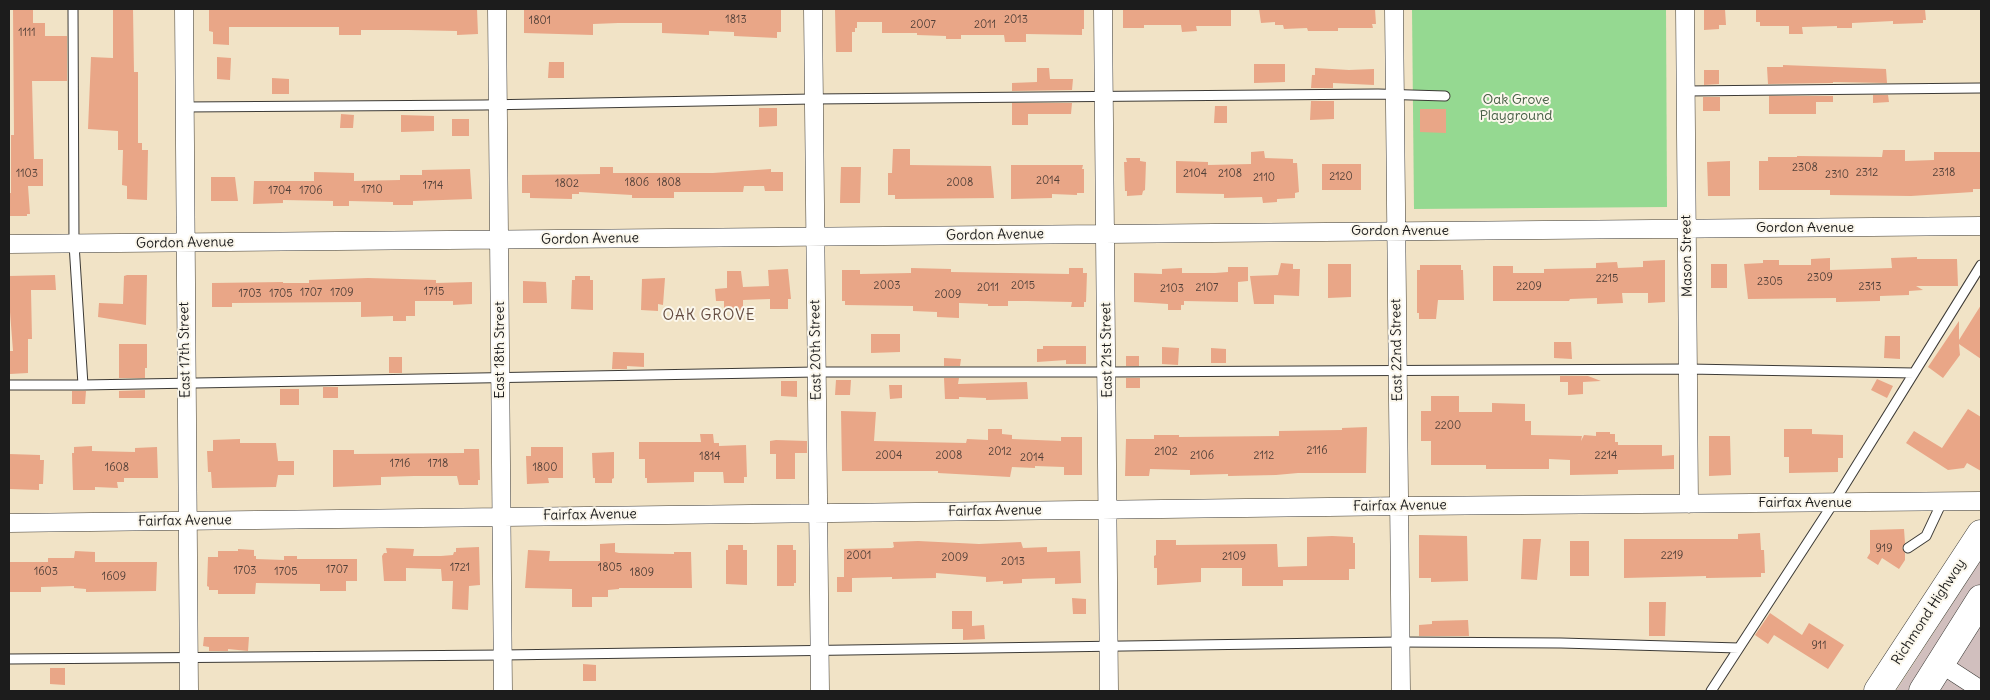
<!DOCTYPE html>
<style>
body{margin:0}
#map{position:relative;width:1990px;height:700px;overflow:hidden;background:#f1e3c6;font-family:Delius,sans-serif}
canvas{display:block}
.frame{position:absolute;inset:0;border:10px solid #1c1c1c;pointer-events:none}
</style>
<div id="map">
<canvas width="1990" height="700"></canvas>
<div class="frame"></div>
</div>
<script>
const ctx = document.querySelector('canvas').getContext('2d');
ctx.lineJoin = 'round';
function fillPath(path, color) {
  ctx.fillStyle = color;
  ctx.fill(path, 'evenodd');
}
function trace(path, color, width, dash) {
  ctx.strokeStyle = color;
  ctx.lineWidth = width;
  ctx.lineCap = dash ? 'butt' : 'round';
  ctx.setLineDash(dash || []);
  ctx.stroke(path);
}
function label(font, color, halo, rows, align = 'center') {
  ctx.font = font + ' Delius,sans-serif';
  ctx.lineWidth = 4;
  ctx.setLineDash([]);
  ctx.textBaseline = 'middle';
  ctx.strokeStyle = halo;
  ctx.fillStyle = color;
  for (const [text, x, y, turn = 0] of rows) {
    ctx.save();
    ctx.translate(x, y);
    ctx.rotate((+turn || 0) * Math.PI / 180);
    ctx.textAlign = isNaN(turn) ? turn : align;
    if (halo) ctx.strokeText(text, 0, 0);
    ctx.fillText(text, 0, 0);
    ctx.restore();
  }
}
const industrial = new Path2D(`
 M1981,560V691H1896Z`);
const green = new Path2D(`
 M1412,9H1666L1667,207L1414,209Z`);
const building = new Path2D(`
 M13,9H33V23H45V36H67V81H32L34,159H43V186H28L30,214H27V216H9V193H11V135H14Z
 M113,9H133L134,72H138V143H142V150H148L147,200L127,199V186L122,185L123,150H118V131L88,129L91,57L113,58Z
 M209,9H477L478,34L457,35V31L408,30H361V35H339V27H229V45L213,44V32L209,31Z
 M524,9H781V32H777V38L734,36V32L709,31V35L662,33V23H618L593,24V35L524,33Z
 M835,9H1084V29H1082V35L1026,34V42H1005L1004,35H961V39H946V36L917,35V33H882V22H857V28H855V32H852V52H836Z
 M1123,9H1231V26H1196L1197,31L1182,32L1181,25H1144V28H1123Z
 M1259,9H1375L1376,24H1372L1373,28H1338V31H1308L1307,28L1284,29L1283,25H1275V22L1261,23Z
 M1704,9H1725L1726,25H1719V29L1704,30Z
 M1756,9H1925L1926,20H1923V23L1893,24V21L1852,23V28H1837V26L1802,27L1803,34H1789V26H1760V22H1756Z
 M217,57L231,58L230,80L217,79Z
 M549,62H564V78H548Z
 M1254,64H1285V82L1254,83Z
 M1783,65L1886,69L1887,83L1833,82V83L1768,84L1767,67H1783Z
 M1037,68H1049L1050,79H1073L1072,90L1012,91V83L1037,82Z
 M1315,68L1349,70L1374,69V85L1333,83V88H1311L1312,75H1315Z
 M1704,70H1719V84L1704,85Z
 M272,78L289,79V94H272Z
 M1873,95H1888L1889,102L1873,103Z
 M1769,96H1833V102H1816V114H1769Z
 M1703,97H1720V111H1703Z
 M1311,101H1334V119L1310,120Z
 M1012,103H1072L1071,114H1028V125H1012Z
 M1215,106H1227V123H1214Z
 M759,108H777V126L759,127Z
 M1420,109H1446V133L1420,132Z
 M341,114L354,115L353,128H340Z
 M401,115L434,116V131L401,132Z
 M452,119H469V136H452Z
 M893,149H910V165L991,166L994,198L895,199V195H888V173H892Z
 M1883,150H1905V161L1934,160V152H1980V189H1973V192L1911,196L1830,195V190H1759V161H1768V157H1797V156L1882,157Z
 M1264,151L1265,158L1293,159V163H1297L1299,192L1295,193V198L1277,199V202L1263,203L1262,197L1224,198V194L1176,193V161L1208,162V165L1251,164V152Z
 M1126,158H1140V161L1146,162L1145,190L1143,191L1142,195L1127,196V191H1125L1124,162H1127Z
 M1730,161V196H1708L1707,162Z
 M1322,164H1361V190H1322Z
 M1011,165H1083L1082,169H1084V193H1077V195L1052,194V198L1011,199Z
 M600,167H613V173H713L771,169V172H783V191H765L764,186H744L743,192H674V198H632V195L579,192V194H572V199L530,198V193H522V175L600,174Z
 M841,167H861L860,203H840Z
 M470,169L472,199L413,201V205H393V202L349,201V206H333V201L283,200V203L253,204L254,181H314V172L354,173V181L400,180V175H422V170Z
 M211,177H235L238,201H211Z
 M1917,257V259H1957L1958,286H1916L1923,290L1909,291V295L1880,296V301L1836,302V298L1748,299L1744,264L1763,263V260H1779V265H1811V259L1830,258V270L1892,268L1891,258Z
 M1665,260V302L1648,303V293H1622L1623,303L1597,304V298L1570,299L1569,301H1493V266H1513V273H1544V269L1596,268V263L1617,262L1618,268L1643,267V261Z
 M1281,263L1293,264V269H1300L1299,296L1274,295V304H1254L1250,276L1278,275Z
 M1328,264H1351V297L1328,298Z
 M1711,264H1727V288H1711Z
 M1420,265H1461V270H1463L1464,300H1438L1436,319H1419V313H1417V270H1420Z
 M1228,267H1248V281L1238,282V302L1184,301V305H1181V310H1168V304L1134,302V273L1162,274V269L1182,268V273H1215L1228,272Z
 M911,268L951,269V272L1069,274V268H1083V273H1087L1086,302H1084V307H1071L1072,302L1027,301H1008V306H988V304L959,303V318L937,317V312L913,311V306L845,305V301H842V270H860V274L911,273Z
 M788,269L791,299H788V309H770V299L743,300V311H724V301H716L715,289L727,288V271H741L743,287L769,286L768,270Z
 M55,275L56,290H31L32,339H28V373L10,374V351H13L9,299V276Z
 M127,275H147L146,325L98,317L99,303L123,304L124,276Z
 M575,276H590V280H593V310L571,309L572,280H575Z
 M368,278L436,280V283L472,282V304L453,305V301H415V316H406V321H393V316L361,317V302L232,303V307H212V283L283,282V283H309V280Z
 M665,278L663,305L658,304V311L641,310L642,279Z
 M523,281L546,282L547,303H523Z
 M1981,305V359L1959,344L1960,355L1943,378L1928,367L1959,321V340Z
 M871,334H900V352L871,353Z
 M1885,336H1900V359L1884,358Z
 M1554,342H1571L1572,359L1554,358Z
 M119,344H147V368H145V378H119Z
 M1043,346H1086V364H1066V360L1037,362V349H1043Z
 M1162,347L1179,348L1178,365L1162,364Z
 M1211,348L1226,349V363H1211Z
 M613,352L644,353V367L627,366V369H612Z
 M1126,356H1139V366H1126Z
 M389,357H402V373H389Z
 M944,358L961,359L960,366H944Z
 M1560,376H1588L1601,381L1583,382V394L1568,395V382H1560Z
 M944,378H959L958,384L1027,382L1028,399L986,400V398L959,397V399H945Z
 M1126,378H1140V388H1126Z
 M1877,379L1893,386L1887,398L1871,390Z
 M836,380H851L850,395H835Z
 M781,381H797V397L781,396Z
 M889,385H902V398L890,399Z
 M323,387H338V398H323Z
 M280,389H299V405H280Z
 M145,390V398H119V391Z
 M72,391H86L85,404H72Z
 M1431,396H1459V412H1492V403L1525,404V421H1531V435L1582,436L1581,441L1584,435L1596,436V432H1610V434H1615V442H1618V445H1662V456L1674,455V469L1618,470V474L1570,475V460L1549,459V469H1486V465H1431V441H1421V411H1431Z
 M1968,409L1981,417V471L1967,463L1964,468L1948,470L1906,443L1914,431L1942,448Z
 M841,411L876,412L874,441L966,443L967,439L988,440V429H1002V434L1012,435V439L1061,441V437H1082V475H1064V467L1035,466V468L1012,467L1010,477L938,473V471H842Z
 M1367,427L1366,473H1298L1276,475L1228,476V474L1190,475V470L1150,469L1149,476H1125L1126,439H1154V435H1179V437L1279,436V431L1342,430V428Z
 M1784,429H1812V434L1843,435V458H1838V472L1789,473V457H1784Z
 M700,434H713L714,443H719V446L746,445L747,477H744V483H724L723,472H694V482L647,483V478H645V459H639V442H701Z
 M1709,436H1730L1731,475L1709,476Z
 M240,439V443H276L278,461H294V475H278L276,487L212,488L211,472H208L207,451H213V440Z
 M776,440L807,441V453H795V479H776V454H770V441Z
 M92,446V451L135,452V448L157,447L158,478H124V482H117L118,488L95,487V490H73L72,453H74V447Z
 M531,447H563V478H548L549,483L527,484L526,456H531Z
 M464,449H479L480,480H478V485H459L457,476H414L381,477V485L333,487V450H354V454L464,453Z
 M614,452V478L612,479V483H595V478H593L592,453Z
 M9,454L40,455V460H44L43,484H39V490L9,489Z
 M1904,529L1905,543L1902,548L1905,553V560L1899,569L1882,558L1878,565L1867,558L1870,553V530Z
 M1760,533L1761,550H1764L1765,573H1761V577L1706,578V576L1624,578V539H1738V534Z
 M1419,535L1467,536L1468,581L1431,582V578H1419Z
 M1332,536L1353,537V543H1355V569H1349V580H1283V586H1242V568H1201V582L1157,585V568H1154V556L1156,555V540H1176V545L1277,544L1278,567L1307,566V537Z
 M1523,539H1541L1537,580L1521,579Z
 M918,541L979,544L1021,542L1023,548L1047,547V552L1080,551L1081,583L1055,584V578L1022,579V583L1003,584V581L986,582V577L936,573V578L892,579V577L852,578V592H837V577H844V549L892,548L894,547L893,542Z
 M1570,541H1589V576H1570Z
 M615,543V552L619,553L674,554V552H691L692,588H619V589L608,590V597H592V607H572V589L525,588L528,550L550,551L549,561H600V544Z
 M728,545H743V550H747V585L726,584V550H728Z
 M777,545H793V550H796V583H794V586H777Z
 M479,547L480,585L469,586L468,610L452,609L453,581H442L441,569L406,568V581H384L382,556L384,553H387L386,548L414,549L413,556H441L453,555L454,552H456V548Z
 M238,549L254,550V556H256V559L284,560V556H297V559H357V581H346V591H320V584L256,583L255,594H218V590H209V587L207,586L208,557H218V551H238Z
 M75,551L95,552V562H157L156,591L86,592V589L74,588V586L41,587V592H9V562H48V558H74Z
 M1072,598L1086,599V614H1073Z
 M1649,602H1666L1665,636H1649Z
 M952,611H972V626L984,625L985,639L963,640V629H952Z
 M1770,613L1802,635L1809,623L1844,645L1828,669L1774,635L1768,644L1755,635Z
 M1468,620L1469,636H1419V625L1432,624V621Z
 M204,637H249L248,651L228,649V651H209V647L203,646Z
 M583,664L596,665V681H583Z
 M50,668H65V685L50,684Z`);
const service = new Path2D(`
 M73,9L74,244L83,385
 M1686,91L1981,88
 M184,107L483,105L813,99L1378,94L1445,96
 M9,385H83L816,372H1107L1688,369L1914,373
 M1908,548L1926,536L1942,502
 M9,659L503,655L1400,642L1561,643L1739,648
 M1711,691L1834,502L1981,265`);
const minor = new Path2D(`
 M184,9L189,691
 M497,9L503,691
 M813,9L820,691
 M1103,9L1109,691
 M1394,9L1401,691
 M1685,9L1689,504
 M9,244L1981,226
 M9,523L1410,506L1981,501
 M1941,664L1981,690`);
const primary = new Path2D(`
 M1878,691L1981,534
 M1923,691L1981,599`);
const numberNames = [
 ["1813",736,20],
 ["2013",1016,20],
 ["1801",540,21],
 ["2007",923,25],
 ["2011",985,25],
 ["1111",27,33],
 ["2308",1805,168],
 ["2312",1867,173],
 ["2318",1944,173],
 ["1103",27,174],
 ["2104",1195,174],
 ["2108",1230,174],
 ["2310",1837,175],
 ["2120",1341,177],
 ["2110",1264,178],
 ["2014",1048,181],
 ["1806",637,183],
 ["1808",669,183],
 ["2008",960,183],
 ["1802",567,184],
 ["1714",433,186],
 ["1710",372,190],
 ["1704",280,191],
 ["1706",311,191],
 ["2309",1820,278],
 ["2215",1607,279],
 ["2305",1770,282],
 ["2003",887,286],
 ["2015",1023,286],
 ["2209",1529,287],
 ["2313",1870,287],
 ["2011",988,288],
 ["2107",1207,288],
 ["2103",1172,289],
 ["1715",434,292],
 ["1707",311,293],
 ["1709",342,293],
 ["1703",250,294],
 ["1705",281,294],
 ["2009",948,295],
 ["2200",1448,426],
 ["2116",1317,451],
 ["2012",1000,452],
 ["2102",1166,452],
 ["2004",889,456],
 ["2008",949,456],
 ["2106",1202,456],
 ["2112",1264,456],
 ["2214",1606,456],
 ["1814",710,457],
 ["2014",1032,458],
 ["1716",400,464],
 ["1718",438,464],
 ["1608",117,468],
 ["1800",545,468],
 ["919",1884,549],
 ["2001",859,556],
 ["2219",1672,556],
 ["2109",1234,557],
 ["2009",955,558],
 ["2013",1013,562],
 ["1721",460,568],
 ["1805",610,568],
 ["1707",337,570],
 ["1703",245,571],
 ["1603",46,572],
 ["1705",286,572],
 ["1809",642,573],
 ["1609",114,577],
 ["911",1819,646]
];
const parkNames = [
 ["Oak Grove",1516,100],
 ["Playground",1516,116]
];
const streetNames = [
 ["Gordon Avenue",1805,228],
 ["Gordon Avenue",1400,231],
 ["Gordon Avenue",995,235,-1],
 ["Gordon Avenue",590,239,-1],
 ["Gordon Avenue",185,243,-1],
 ["Mason Street",1687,256,-91],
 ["East 17th Street",185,350,-91],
 ["East 18th Street",500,350,-90],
 ["East 20th Street",816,350,-91],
 ["East 21st Street",1107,350,-91],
 ["East 22nd Street",1397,350,-91],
 ["Fairfax Avenue",1805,503],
 ["Fairfax Avenue",1400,506,-1],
 ["Fairfax Avenue",995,511,-1],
 ["Fairfax Avenue",590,515,-1],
 ["Fairfax Avenue",185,521,-1],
 ["Richmond Highway",1929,612,-57]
];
const neighbourhoodNames = [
 ["OAK GROVE",709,316]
];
fillPath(industrial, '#d1bfbe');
fillPath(green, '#95d991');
fillPath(building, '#e9a687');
trace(service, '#3c3a36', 11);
trace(minor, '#3c3a36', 19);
trace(primary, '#3c3a36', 29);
trace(service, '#fff', 9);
trace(minor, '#fff', 18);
trace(primary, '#fff', 28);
label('11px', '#4f3e37', null, numberNames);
label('14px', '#465e45', '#fbf7ec', parkNames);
label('14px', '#1c1c1c', '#fbf7ec', streetNames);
ctx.letterSpacing = '1px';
label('15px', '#644c41', '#fbf7ec', neighbourhoodNames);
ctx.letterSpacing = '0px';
</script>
